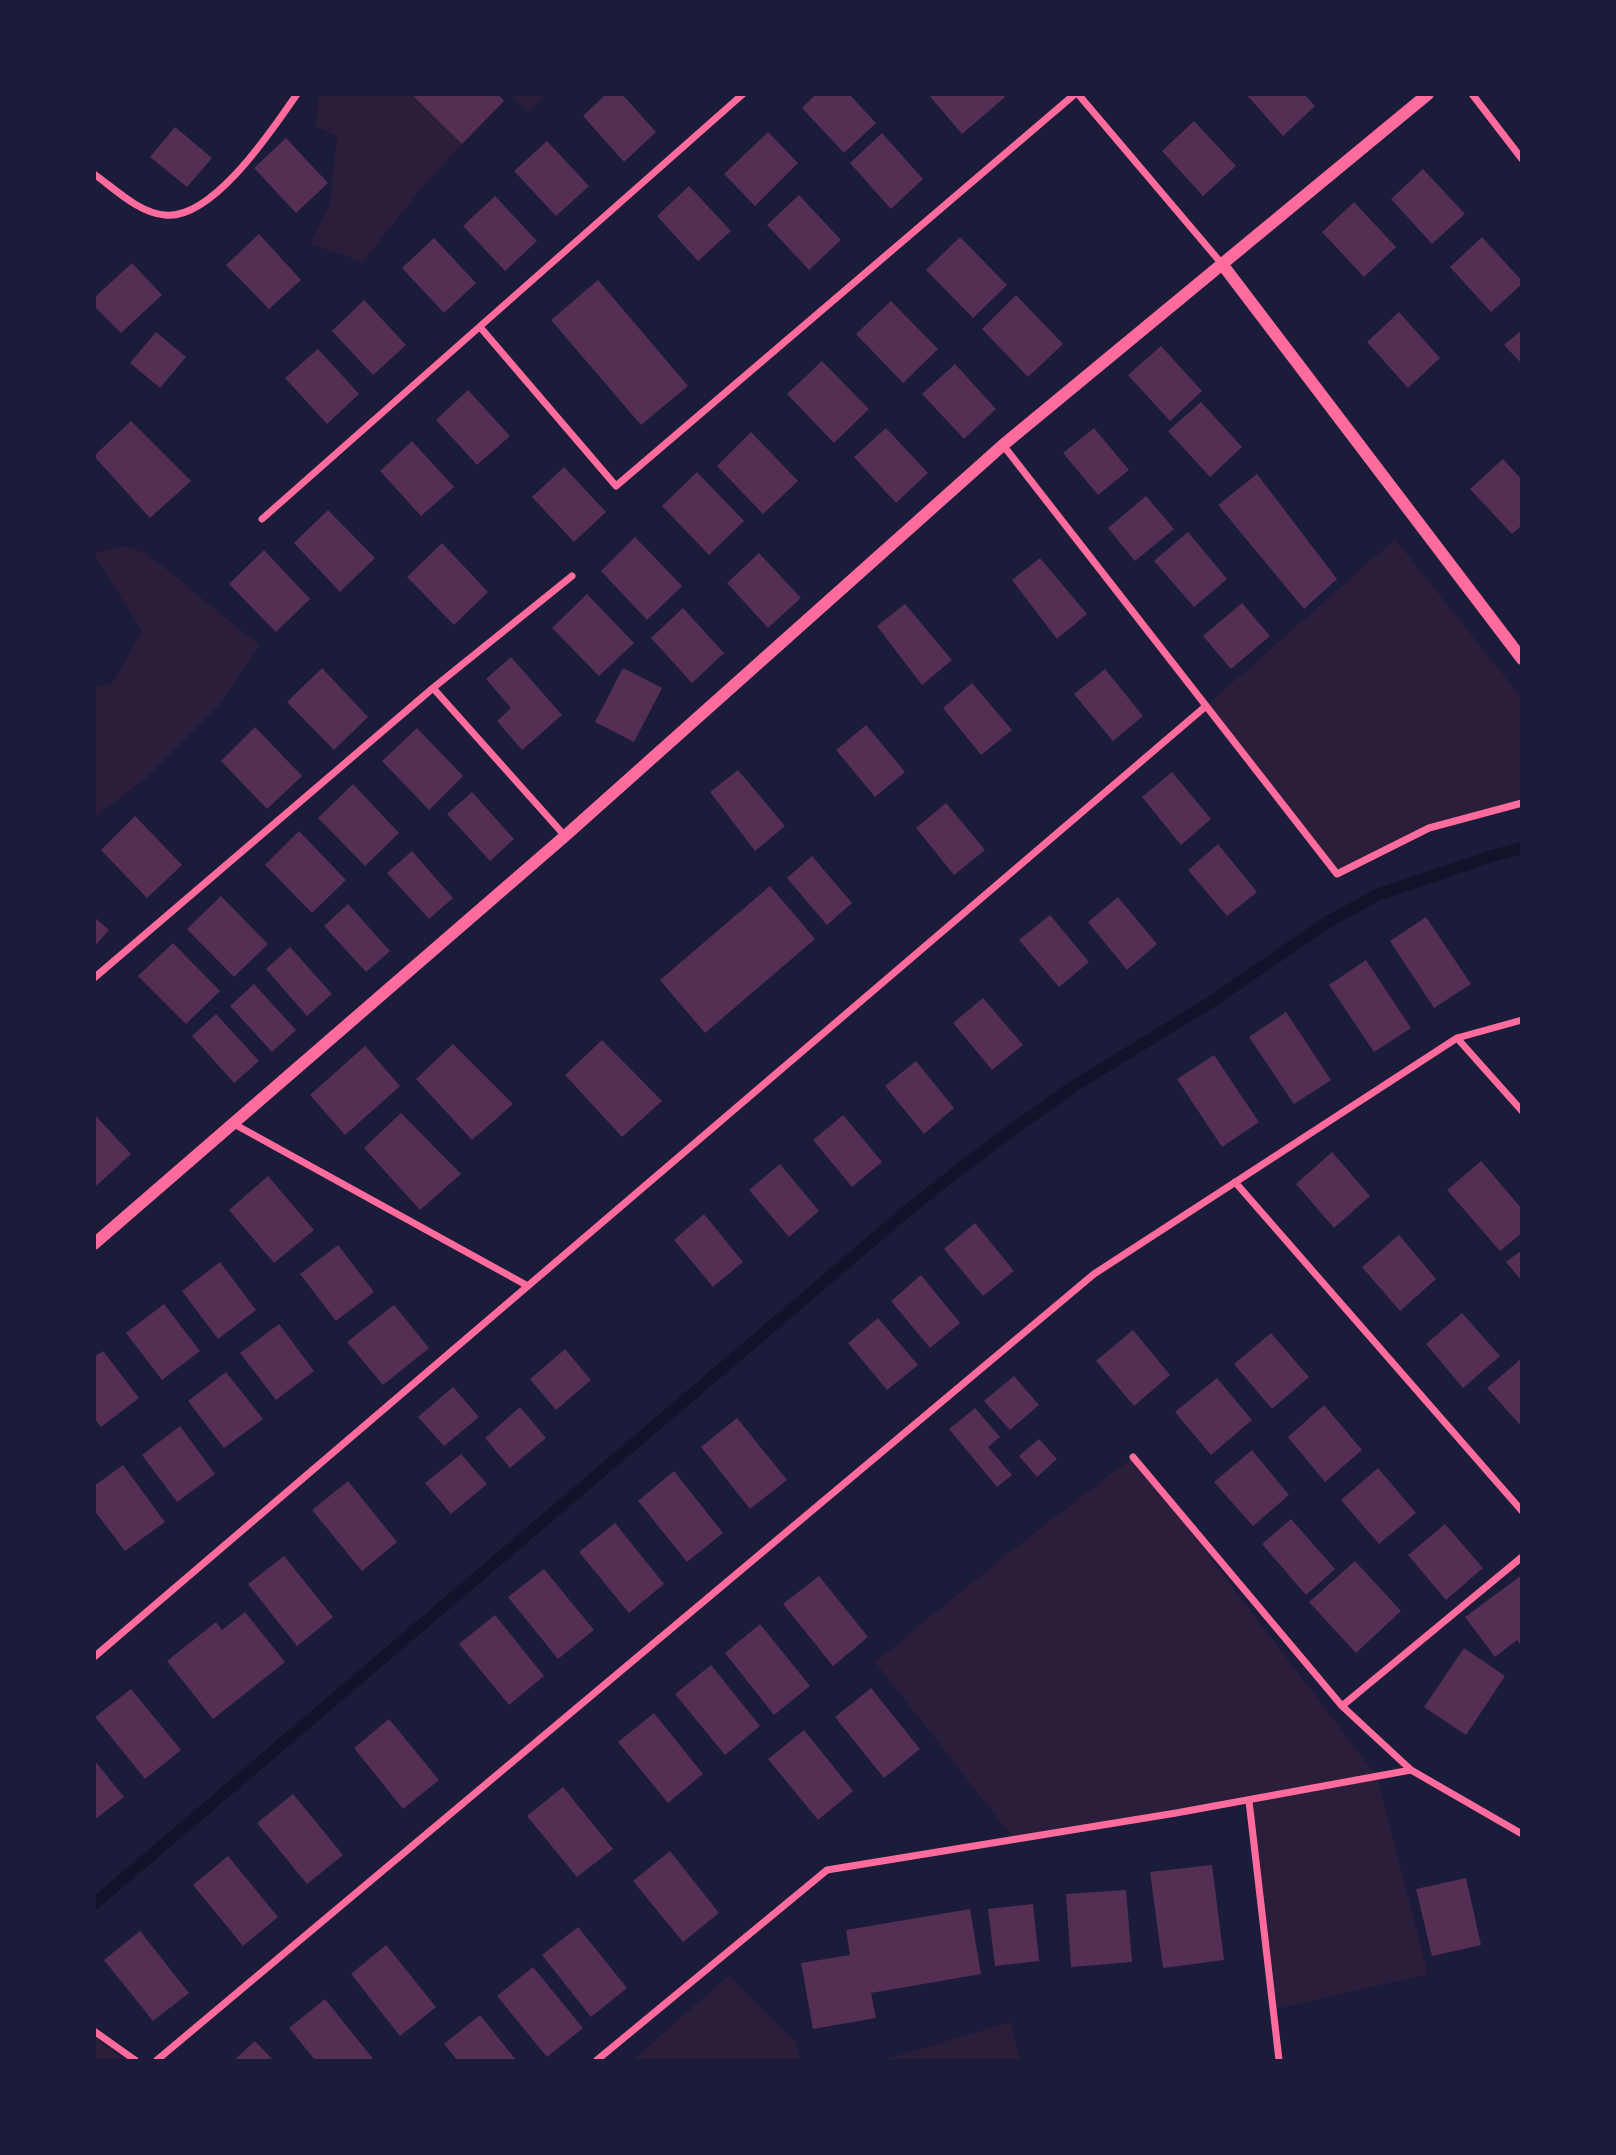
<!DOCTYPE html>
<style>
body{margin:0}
#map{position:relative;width:1616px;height:2155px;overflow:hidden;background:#1b1b3a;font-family:Quicksand,sans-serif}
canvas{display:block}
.frame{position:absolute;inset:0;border:96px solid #1b1b3a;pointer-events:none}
</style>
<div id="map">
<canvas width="1616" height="2155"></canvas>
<div class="frame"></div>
</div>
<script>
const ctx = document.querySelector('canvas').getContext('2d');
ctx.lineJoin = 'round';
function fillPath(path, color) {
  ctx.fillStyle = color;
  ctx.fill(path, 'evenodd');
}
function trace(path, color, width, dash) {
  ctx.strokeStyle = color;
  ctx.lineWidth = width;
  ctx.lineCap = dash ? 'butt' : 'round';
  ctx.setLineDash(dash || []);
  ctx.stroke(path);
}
const green = new Path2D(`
 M319,95H411L462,144L415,196L363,262L310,244L330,203L337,136L316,127Z
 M511,95H545L528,112Z
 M1395,539L1521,697V808L1454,821L1337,874L1206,706Z
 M123,546L146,553L260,645L221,703L145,779L95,817V687L112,684L142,631L95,556V553Z
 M1133,1457L1377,1776L1428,1974L1276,2009L1249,1800L1014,1839L875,1662L1007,1554Z
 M729,1975L795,2041L801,2060H633Z
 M1011,2022L1020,2060H883Z
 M94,2037H95L125,2060H95Z`);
const stream = new Path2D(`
 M94,1904L914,1205L994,1143L1074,1086L1208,1004L1326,923L1377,895L1492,856L1522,848`);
const building = new Path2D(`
 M411,94H498L504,101L462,144Z
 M606,94H622L656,132L624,162L583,116Z
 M816,94H849L876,123L844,153L802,108Z
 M928,94H1003L1005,97L962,134Z
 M1246,94H1304L1315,106L1283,136Z
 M1194,121L1236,166L1203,196L1162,151Z
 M175,127L212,158L187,187L150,157Z
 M768,132L798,163L755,206L724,174Z
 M882,133L923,179L891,209L850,163Z
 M286,138L328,183L296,213L254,168Z
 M547,141L589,186L556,216L514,171Z
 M1423,169L1465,214L1432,244L1391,199Z
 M689,186L731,231L698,261L657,216Z
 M799,195L841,240L809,270L767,225Z
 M495,196L537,241L505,271L463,226Z
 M1354,202L1396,247L1364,277L1322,232Z
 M259,234L301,280L269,309L226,265Z
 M960,237L1007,285L973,318L926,270Z
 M1482,237L1522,281V284L1491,312L1450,267Z
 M434,238L476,283L444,313L402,268Z
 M132,263L162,295L121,333L94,306V298Z
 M598,280L688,386L641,425L551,320Z
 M1016,295L1063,344L1028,377L982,329Z
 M364,300L406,345L373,375L332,331Z
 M891,301L938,349L903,383L856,334Z
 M1399,312L1440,358L1408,388L1367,342Z
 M1522,330V364L1504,345Z
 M156,332L186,357L160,388L130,363Z
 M1161,346L1202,391L1170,421L1128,375Z
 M318,349L359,394L327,424L285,378Z
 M822,361L869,409L834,443L787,394Z
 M955,364L996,409L964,439L922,394Z
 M468,390L510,436L477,465L436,420Z
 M1201,402L1242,447L1210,477L1168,431Z
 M131,421L191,481L150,518L94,456Z
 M886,428L928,473L896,503L854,457Z
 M1094,428L1129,470L1098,495L1063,453Z
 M751,432L798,481L763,514L717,466Z
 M412,441L454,487L421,516L380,471Z
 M1503,459L1522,480V525L1512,534L1470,489Z
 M564,467L606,512L574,542L532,497Z
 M697,472L744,521L709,555L662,506Z
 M1257,474L1337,579L1304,609L1218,505Z
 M1146,496L1174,529L1135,561L1108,528Z
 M328,510L375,558L340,592L294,543Z
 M1188,532L1227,579L1194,607L1154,561Z
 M635,537L682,586L647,620L601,571Z
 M442,543L488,592L454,625L407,577Z
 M264,550L310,599L276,632L229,584Z
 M759,553L801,598L768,628L727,583Z
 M1040,558L1087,614L1057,639L1012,580Z
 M587,594L634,643L599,676L552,628Z
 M1242,603L1270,636L1231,669L1203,636Z
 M905,604L952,660L922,685L877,626Z
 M683,608L724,653L692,683L651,638Z
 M511,657L562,715L522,750L497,721L511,708L486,679Z
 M322,668L368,717L334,750L287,702Z
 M623,668L662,688L634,742L595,722Z
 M1105,669L1143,716L1113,741L1074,694Z
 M972,683L1012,730L981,755L943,708Z
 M866,725L905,772L875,797L836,750Z
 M255,727L302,776L267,809L221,761Z
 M417,728L463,776L429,810L382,761Z
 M738,770L785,826L755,851L710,792Z
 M1172,772L1211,819L1181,845L1142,797Z
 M353,784L399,833L365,866L318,818Z
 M472,792L514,839L490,861L447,814Z
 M946,803L985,850L954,875L916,828Z
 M135,816L182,865L147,898L101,850Z
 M299,831L346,880L312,913L265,865Z
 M1218,844L1257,892L1227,916L1188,870Z
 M412,851L453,898L429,919L387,873Z
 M812,856L852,903L827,925L787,878Z
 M770,886L815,939L705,1033L660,980Z
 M221,896L268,944L234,977L187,929Z
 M1118,897L1157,944L1127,970L1088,922Z
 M348,904L390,951L366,972L324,926Z
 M1050,915L1089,962L1059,987L1019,940Z
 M94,917L109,930L94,947Z
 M1426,917L1471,984L1434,1008L1390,941Z
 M173,943L220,991L186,1024L138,976Z
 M290,947L332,994L307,1016L266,969Z
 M1366,960L1411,1028L1374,1052L1329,985Z
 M254,984L296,1030L272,1052L230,1006Z
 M983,998L1023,1045L992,1070L953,1023Z
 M1286,1012L1331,1080L1294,1104L1249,1037Z
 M216,1014L259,1061L234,1083L192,1036Z
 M602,1040L662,1101L622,1137L565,1075Z
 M453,1044L513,1104L472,1140L416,1079Z
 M365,1046L400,1086L345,1135L310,1095Z
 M1214,1055L1259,1122L1222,1147L1177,1079Z
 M916,1061L954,1108L924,1134L885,1086Z
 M401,1113L461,1174L420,1210L364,1148Z
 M94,1114L131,1154L96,1186L94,1184Z
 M843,1115L882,1162L852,1187L813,1140Z
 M1332,1152L1370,1196L1334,1228L1296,1184Z
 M1481,1161L1522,1209V1233L1500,1251L1447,1190Z
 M780,1164L819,1211L789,1237L749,1190Z
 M268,1176L314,1230L274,1263L229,1210Z
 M704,1214L743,1262L713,1287L674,1240Z
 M975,1223L1014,1271L983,1296L944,1249Z
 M1399,1235L1436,1279L1400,1311L1362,1267Z
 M338,1245L374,1292L336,1321L300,1274Z
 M1522,1250V1281L1506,1262Z
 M220,1262L256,1310L218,1339L182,1291Z
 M921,1275L960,1323L930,1348L891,1301Z
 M164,1304L200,1351L162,1380L126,1333Z
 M394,1305L429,1348L383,1385L347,1342Z
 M1462,1313L1500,1356L1463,1388L1426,1344Z
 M878,1318L918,1365L887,1390L848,1343Z
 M279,1324L314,1371L276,1400L240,1353Z
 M1133,1330L1170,1375L1134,1406L1096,1361Z
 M1271,1333L1309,1377L1272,1409L1234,1364Z
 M565,1349L591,1380L556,1410L530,1379Z
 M103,1351L139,1398L101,1427L94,1418V1357Z
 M1522,1358V1427L1487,1388Z
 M226,1372L263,1419L224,1448L188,1401Z
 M1014,1376L1039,1405L1010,1430L984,1401Z
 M1217,1378L1252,1420L1211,1455L1175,1412Z
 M453,1387L479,1417L444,1446L418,1417Z
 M1324,1405L1362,1450L1325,1482L1288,1437Z
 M520,1407L546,1438L510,1468L485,1438Z
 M975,1408L1000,1437L988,1447L1012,1475L997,1487L949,1429Z
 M737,1418L787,1480L750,1509L701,1447Z
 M180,1426L215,1474L177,1502L142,1455Z
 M1039,1439L1057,1459L1037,1477L1019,1456Z
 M1252,1450L1289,1495L1253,1526L1214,1482Z
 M461,1454L487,1484L451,1514L425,1483Z
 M123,1465L165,1522L125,1551L94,1510V1486Z
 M1378,1468L1416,1513L1379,1544L1341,1500Z
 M674,1471L723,1533L687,1562L638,1501Z
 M348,1481L397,1542L362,1571L312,1510Z
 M1291,1519L1335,1569L1306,1595L1262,1544Z
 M615,1523L664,1584L629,1613L579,1552Z
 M1445,1524L1483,1568L1446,1600L1408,1555Z
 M284,1556L333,1617L297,1646L248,1584Z
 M1355,1561L1401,1611L1356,1653L1309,1602Z
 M544,1569L594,1630L558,1659L508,1597Z
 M1522,1575V1647L1517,1640L1495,1657L1465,1617Z
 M819,1576L868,1637L833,1666L783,1604Z
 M245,1612L285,1662L213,1719L167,1661L216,1622L222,1630Z
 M495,1615L544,1676L509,1705L459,1644Z
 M760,1624L810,1686L774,1715L725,1653Z
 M1464,1648L1505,1676L1466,1735L1424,1707Z
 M711,1665L760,1726L725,1755L675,1694Z
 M871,1688L920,1749L884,1778L835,1717Z
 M131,1689L181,1750L145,1779L95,1717Z
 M654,1713L703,1774L668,1803L618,1742Z
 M389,1719L439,1780L403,1809L354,1748Z
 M804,1730L853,1791L818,1820L768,1759Z
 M94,1760L124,1797L94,1820Z
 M563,1787L613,1849L577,1877L527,1816Z
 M293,1794L343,1855L307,1884L257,1823Z
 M670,1851L719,1913L683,1942L633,1881Z
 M228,1856L278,1917L243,1946L193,1885Z
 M1212,1865L1224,1960L1163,1968L1150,1872Z
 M1466,1878L1481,1945L1432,1956L1416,1889Z
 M1126,1890L1132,1962L1071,1967L1066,1894Z
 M1033,1904L1039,1961L995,1966L988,1909Z
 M970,1909L981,1974L871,1993L876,2018L813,2029L801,1963L850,1955L846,1930Z
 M578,1927L627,1988L591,2017L542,1955Z
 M140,1931L189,1993L153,2021L104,1960Z
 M386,1945L436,2007L400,2036L351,1974Z
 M533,1967L583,2028L547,2057L497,1996Z
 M325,1999L374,2060H315L289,2028Z
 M480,2015L516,2060H457L444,2044Z
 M255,2041L273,2060H234Z`);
const minor = new Path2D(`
 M1078,94L1222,264
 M1472,94L1522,159
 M94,174C115,189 139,213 165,215C213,220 272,130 297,94
 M480,327L616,486L1075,94
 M1003,445L1337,874L1429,828L1522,803
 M262,519L743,94
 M433,688L565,836
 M94,978L433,688L572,576
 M1457,1038L1522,1111
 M234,1124L528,1286
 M1235,1182L1522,1511
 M1133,1457L1342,1706L1411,1770
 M94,1657L1206,706
 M1342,1706L1522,1557
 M1249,1801L1279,2060
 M94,2031L135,2060
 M157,2060L1094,1274L1457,1038L1522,1020
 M597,2060L827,1870L1176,1813L1411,1770L1522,1834`);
const tertiary = new Path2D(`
 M1222,264L1522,659
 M94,1244L565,836L1003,445L1428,94`);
fillPath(green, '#2a1e3b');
trace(stream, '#12122b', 12);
fillPath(building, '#542f53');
trace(minor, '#ff6b9d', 7);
trace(tertiary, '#ff6b9d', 12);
</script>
